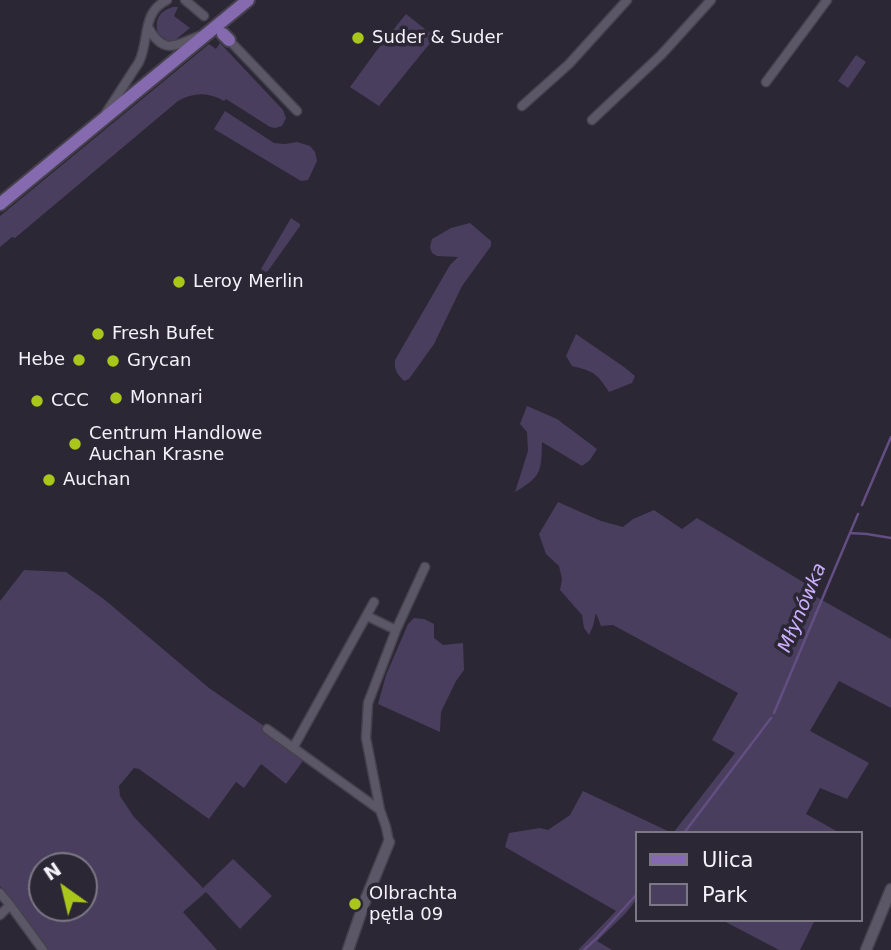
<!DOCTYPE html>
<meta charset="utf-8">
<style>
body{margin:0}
#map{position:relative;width:891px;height:950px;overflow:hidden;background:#2c2735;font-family:"DejaVu Sans",sans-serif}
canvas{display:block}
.legend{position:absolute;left:635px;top:831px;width:228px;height:91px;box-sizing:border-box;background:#2c2735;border:2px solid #7c7884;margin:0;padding:9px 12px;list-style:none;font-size:21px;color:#f4f1fa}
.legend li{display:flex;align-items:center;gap:14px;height:35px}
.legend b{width:35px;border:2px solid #7c7884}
.north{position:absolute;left:28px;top:852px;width:70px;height:70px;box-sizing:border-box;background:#2c2735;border:2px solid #7c7884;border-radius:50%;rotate:326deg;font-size:19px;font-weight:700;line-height:28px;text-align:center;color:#f4f1fa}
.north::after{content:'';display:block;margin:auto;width:24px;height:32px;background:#a9c71b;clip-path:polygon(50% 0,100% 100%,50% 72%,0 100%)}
</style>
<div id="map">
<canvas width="891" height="950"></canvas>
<ul class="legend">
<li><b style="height:9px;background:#856ab0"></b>Ulica</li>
<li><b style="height:19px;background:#493e5d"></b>Park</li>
</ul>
<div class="north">N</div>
</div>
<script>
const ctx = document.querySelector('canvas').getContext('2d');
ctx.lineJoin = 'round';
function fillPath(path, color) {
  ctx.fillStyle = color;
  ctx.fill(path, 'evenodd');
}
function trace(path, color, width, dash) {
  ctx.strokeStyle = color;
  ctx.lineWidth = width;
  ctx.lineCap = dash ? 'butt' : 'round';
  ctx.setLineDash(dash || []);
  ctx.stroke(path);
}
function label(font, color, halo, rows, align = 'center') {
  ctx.font = font + ' "DejaVu Sans",sans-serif';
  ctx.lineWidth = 7;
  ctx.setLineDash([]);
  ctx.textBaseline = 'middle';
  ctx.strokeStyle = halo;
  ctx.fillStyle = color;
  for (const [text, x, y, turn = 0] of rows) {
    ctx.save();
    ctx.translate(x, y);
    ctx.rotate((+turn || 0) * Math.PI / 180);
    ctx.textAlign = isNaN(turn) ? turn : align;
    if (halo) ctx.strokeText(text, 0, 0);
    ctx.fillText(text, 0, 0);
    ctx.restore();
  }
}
const green = new Path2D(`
 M173,7H178L174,16L190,28L175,40L168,41L158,34C154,20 159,11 173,7Z
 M406,14L435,37L379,106L350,87L377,50Z
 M220,43L283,110L286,118L282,126L275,128L270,127L226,99L224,101C209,92 194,92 178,101L15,238L12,237L0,247V216L209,44L216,49Z
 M856,55L866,62L848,88L838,81Z
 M225,111L274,143L285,144L297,142L310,146L315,152L317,161L308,180L301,181L214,129Z
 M291,218L300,224V226L268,271L265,272L261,269Z
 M470,223L491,241V246L462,286L434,344L409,379L404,381C397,374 394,370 395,360L450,265L458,257L437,256L432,253L430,247L432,239L451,228Z
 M576,334L624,367L635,376L632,383L609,392C597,373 593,371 572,366L566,356Z
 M527,406L557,419L597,449L590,460L582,466L542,442C541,472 542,476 515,492L528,451L527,432L520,424Z
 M558,502L601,521L623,527L633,519L654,510L682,529L697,518L813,588V595L891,639V708L839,681L810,731L869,763L847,799L820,788L806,814L840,833H673L735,753L712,740L738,693L613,625L601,626L596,613L593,626L589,635L584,628L582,615L560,590L562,579L559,566L546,554L539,534Z
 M24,570L66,572L105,600L209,688L264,726L303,761L286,784L261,764L244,788L236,782L209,819L139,769L134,768L119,786L120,796L134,817L203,888L233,859L272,896L240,929L206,892L183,912L217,950H46L0,886V601ZM42,866H84V908H42Z
 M414,618L424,619L434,624V638L443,645L463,643L464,670L456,681L441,712L440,732L378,704L386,675L408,624Z
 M583,791L672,833H637V899L625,914L597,941L612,950H578L616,911L505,847L509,833L540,828L548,830L570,815Z
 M722,920H815L800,950H779Z`);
const stream = new Path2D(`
 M862,505L891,437
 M850,533L867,534L891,538
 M774,713L858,514
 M684,833L771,718
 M584,950L597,938L637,894`);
const minor = new Path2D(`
 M185,0L204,16
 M148,27C163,55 175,46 199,36
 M229,40L297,111
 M766,82L827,0
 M522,106L569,64L627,0
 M106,113L139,62C150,39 141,13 167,0
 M592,120L661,55L711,0
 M367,616L396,630
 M267,729L380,810
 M293,748L374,602
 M389,842L386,827L380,810L366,738L368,703L396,630L425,567
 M0,893L10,905L0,915
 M10,905L43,950`);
const tertiary = new Path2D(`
 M348,950L365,901L389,842
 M866,950L891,889`);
const primary = new Path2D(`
 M223,34L229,40
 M0,204L248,0`);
const markers = [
 [358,38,7,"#a9c71b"],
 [179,282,7,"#a9c71b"],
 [98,334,7,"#a9c71b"],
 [79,360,7,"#a9c71b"],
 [113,361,7,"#a9c71b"],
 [116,398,7,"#a9c71b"],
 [37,401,7,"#a9c71b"],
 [75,444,7,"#a9c71b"],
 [49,480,7,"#a9c71b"],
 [355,904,7,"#a9c71b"]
];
const poiNames = [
 ["Suder & Suder",372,38],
 ["Leroy Merlin",193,282],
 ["Fresh Bufet",112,334],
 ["Hebe",65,360,"right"],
 ["Grycan",127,361],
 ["Monnari",130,398],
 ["CCC",51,401],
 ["Centrum Handlowe",89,434],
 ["Auchan Krasne",89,455],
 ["Auchan",63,480],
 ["Olbrachta",369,894],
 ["pętla 09",369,915]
];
const waterNames = [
 ["Młynówka",803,608,-67]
];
fillPath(green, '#493e5d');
trace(stream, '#624e82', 2.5);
trace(minor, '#45424d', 11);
trace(tertiary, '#45424d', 13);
trace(primary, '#45424d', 16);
trace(minor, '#5c5767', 8);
trace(tertiary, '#5c5767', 10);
trace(primary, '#856ab0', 12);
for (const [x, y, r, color] of markers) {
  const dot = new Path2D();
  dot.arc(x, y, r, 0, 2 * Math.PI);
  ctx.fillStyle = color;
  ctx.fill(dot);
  trace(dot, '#2c2735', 2.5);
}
label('18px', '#f4f1fa', '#2c2735', poiNames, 'left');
label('italic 19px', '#ccafff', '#2c2735', waterNames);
</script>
